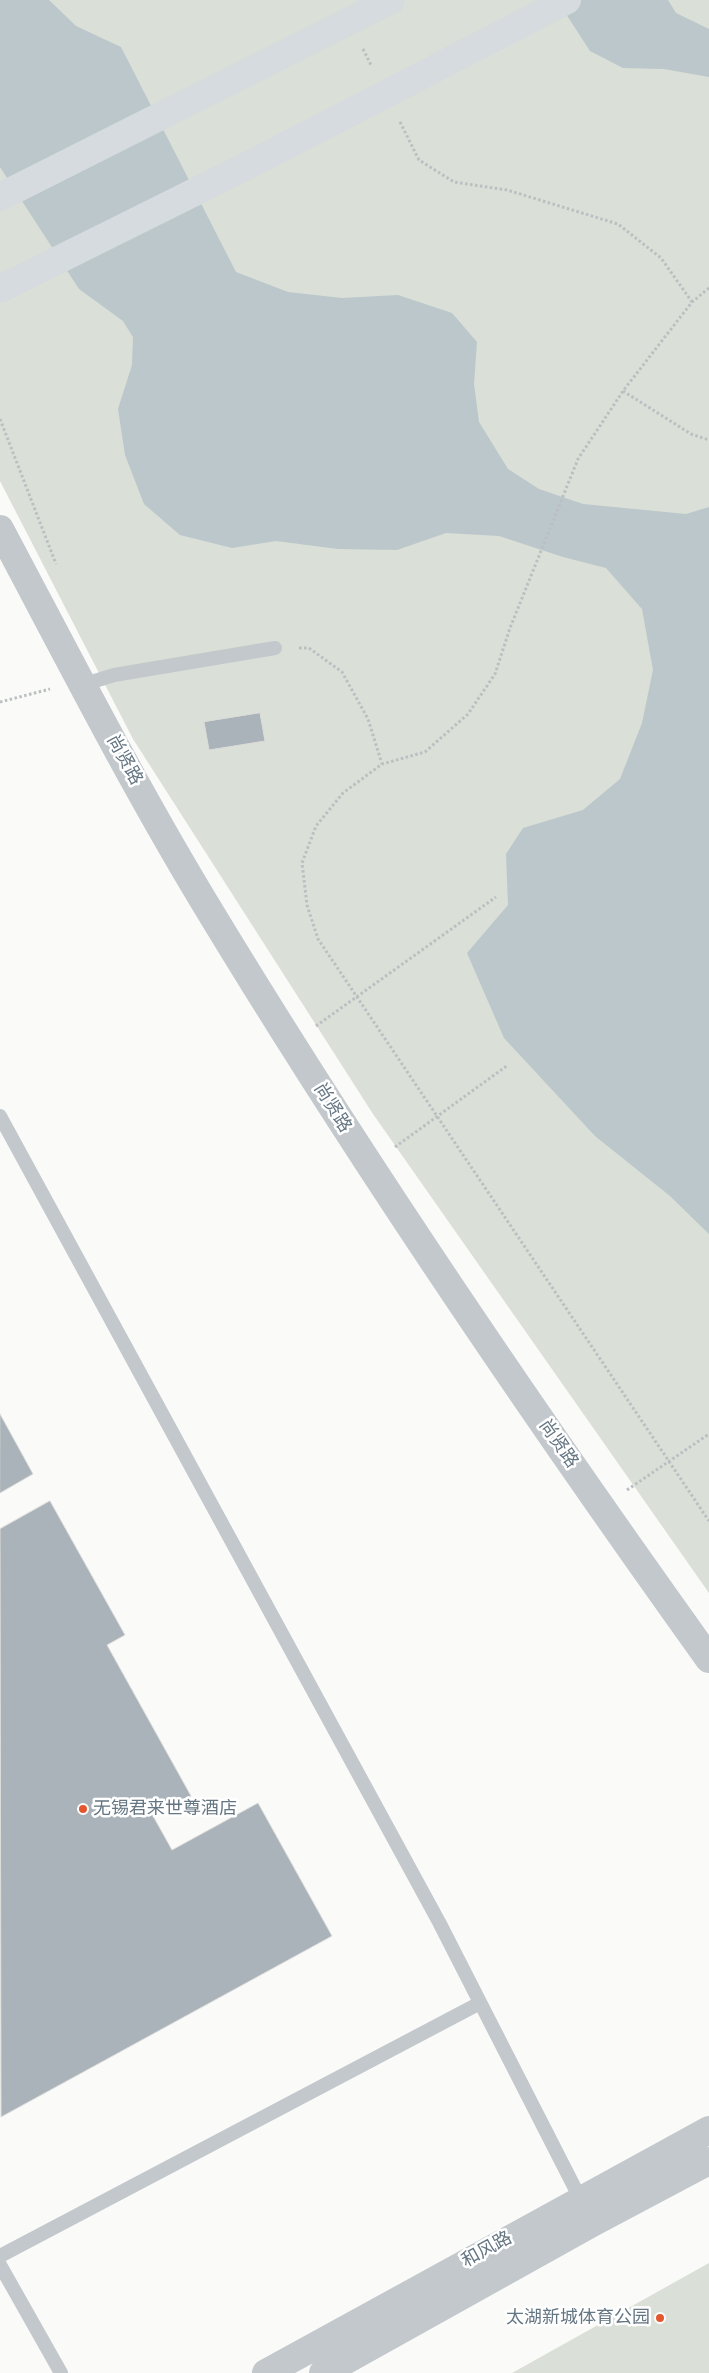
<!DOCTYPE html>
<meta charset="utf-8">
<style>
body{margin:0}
canvas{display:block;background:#fafaf8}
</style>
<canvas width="709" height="2373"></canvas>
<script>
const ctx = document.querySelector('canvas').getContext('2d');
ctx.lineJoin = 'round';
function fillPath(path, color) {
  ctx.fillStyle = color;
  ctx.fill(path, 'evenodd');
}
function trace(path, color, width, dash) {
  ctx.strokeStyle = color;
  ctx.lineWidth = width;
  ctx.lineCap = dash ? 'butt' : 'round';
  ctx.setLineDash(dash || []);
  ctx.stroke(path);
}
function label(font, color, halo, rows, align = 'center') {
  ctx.font = font + ' "Varela Round","Noto Sans SC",sans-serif';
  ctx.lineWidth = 5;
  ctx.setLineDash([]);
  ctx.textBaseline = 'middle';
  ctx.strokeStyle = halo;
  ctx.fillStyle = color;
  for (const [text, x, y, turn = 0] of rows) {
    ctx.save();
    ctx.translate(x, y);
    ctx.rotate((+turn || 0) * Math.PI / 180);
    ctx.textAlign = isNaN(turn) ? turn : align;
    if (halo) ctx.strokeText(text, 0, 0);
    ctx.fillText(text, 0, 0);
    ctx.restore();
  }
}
const green = new Path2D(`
 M0,0H709V1593L373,1114L133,739L0,481Z
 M709,2263V2373H512Z`);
const water = new Path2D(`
 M0,0H49L76,26L121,47L236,272L288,292L342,298L398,295L452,313L477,342L474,384L479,422L508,469L539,489L583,504L686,514L709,507V1234L670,1196L595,1136L504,1038L467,953L508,905L506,854L523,828L583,810L620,779L642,723L653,670L642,609L606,568L563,557L499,536L446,533L397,550L338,549L276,541L232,548L180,535L144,504L125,455L118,409L132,365L133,337L123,321L79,289L0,167Z
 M557,0H668L676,13L709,29V77L664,69L623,68L590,51Z`);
const building = new Path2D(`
 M260,713L265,741L209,750L204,722Z
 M0,1414L33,1474L0,1493Z
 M50,1501L125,1635L107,1645L191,1796L153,1816L172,1850L258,1803L332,1936L1,2117L0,1529Z`);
const path = new Path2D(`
 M363,49L371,65
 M400,122L419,160L454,182L507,190L618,224L661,258L692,302
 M709,288L692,302L623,391L578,459L510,628L495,674L468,714L425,752L382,764L343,793L316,826L302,863L307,905L318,939L709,1521
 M623,391L691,434L709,440
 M0,419L56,564
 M299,648H309L342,672L368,719L382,764
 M0,702L50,689
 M316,1026L496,897
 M395,1147L508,1065
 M627,1490L709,1434`);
const service = new Path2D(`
 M82,685L114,675L275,648
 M0,1116L439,1922L583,2204
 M0,2256L480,2003
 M0,2265L61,2373`);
const tertiary = new Path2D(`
 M0,529C66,653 130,779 203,900C360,1160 532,1412 709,1659
 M266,2373L709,2130
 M323,2373L592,2223L709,2161`);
const secondary = new Path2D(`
 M0,197L391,0
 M0,289L245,167L567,0`);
const markers = [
 [83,1809,5,"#e4572e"],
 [660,2318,5,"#e4572e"]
];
const streetNames = [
 ["尚贤路",124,760,61],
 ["尚贤路",332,1108,58],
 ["尚贤路",558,1444,55],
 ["和风路",487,2250,-29]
];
const poiNames = [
 ["无锡君来世尊酒店",93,1809],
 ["太湖新城体育公园",650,2318,"right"]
];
fillPath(green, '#dadfd7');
fillPath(water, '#bbc7cb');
fillPath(building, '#aab3b9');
trace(building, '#dcdcda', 1);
trace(path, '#bbbfc2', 3, [2.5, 2.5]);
trace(service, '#c3c8cc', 14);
trace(tertiary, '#c3c8cc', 28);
trace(secondary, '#d6dbdf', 28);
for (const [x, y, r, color] of markers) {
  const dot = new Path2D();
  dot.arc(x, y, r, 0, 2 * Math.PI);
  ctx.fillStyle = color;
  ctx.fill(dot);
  trace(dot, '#fff', 2);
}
label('18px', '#657683', '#fff', streetNames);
label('18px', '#657683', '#fff', poiNames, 'left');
</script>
